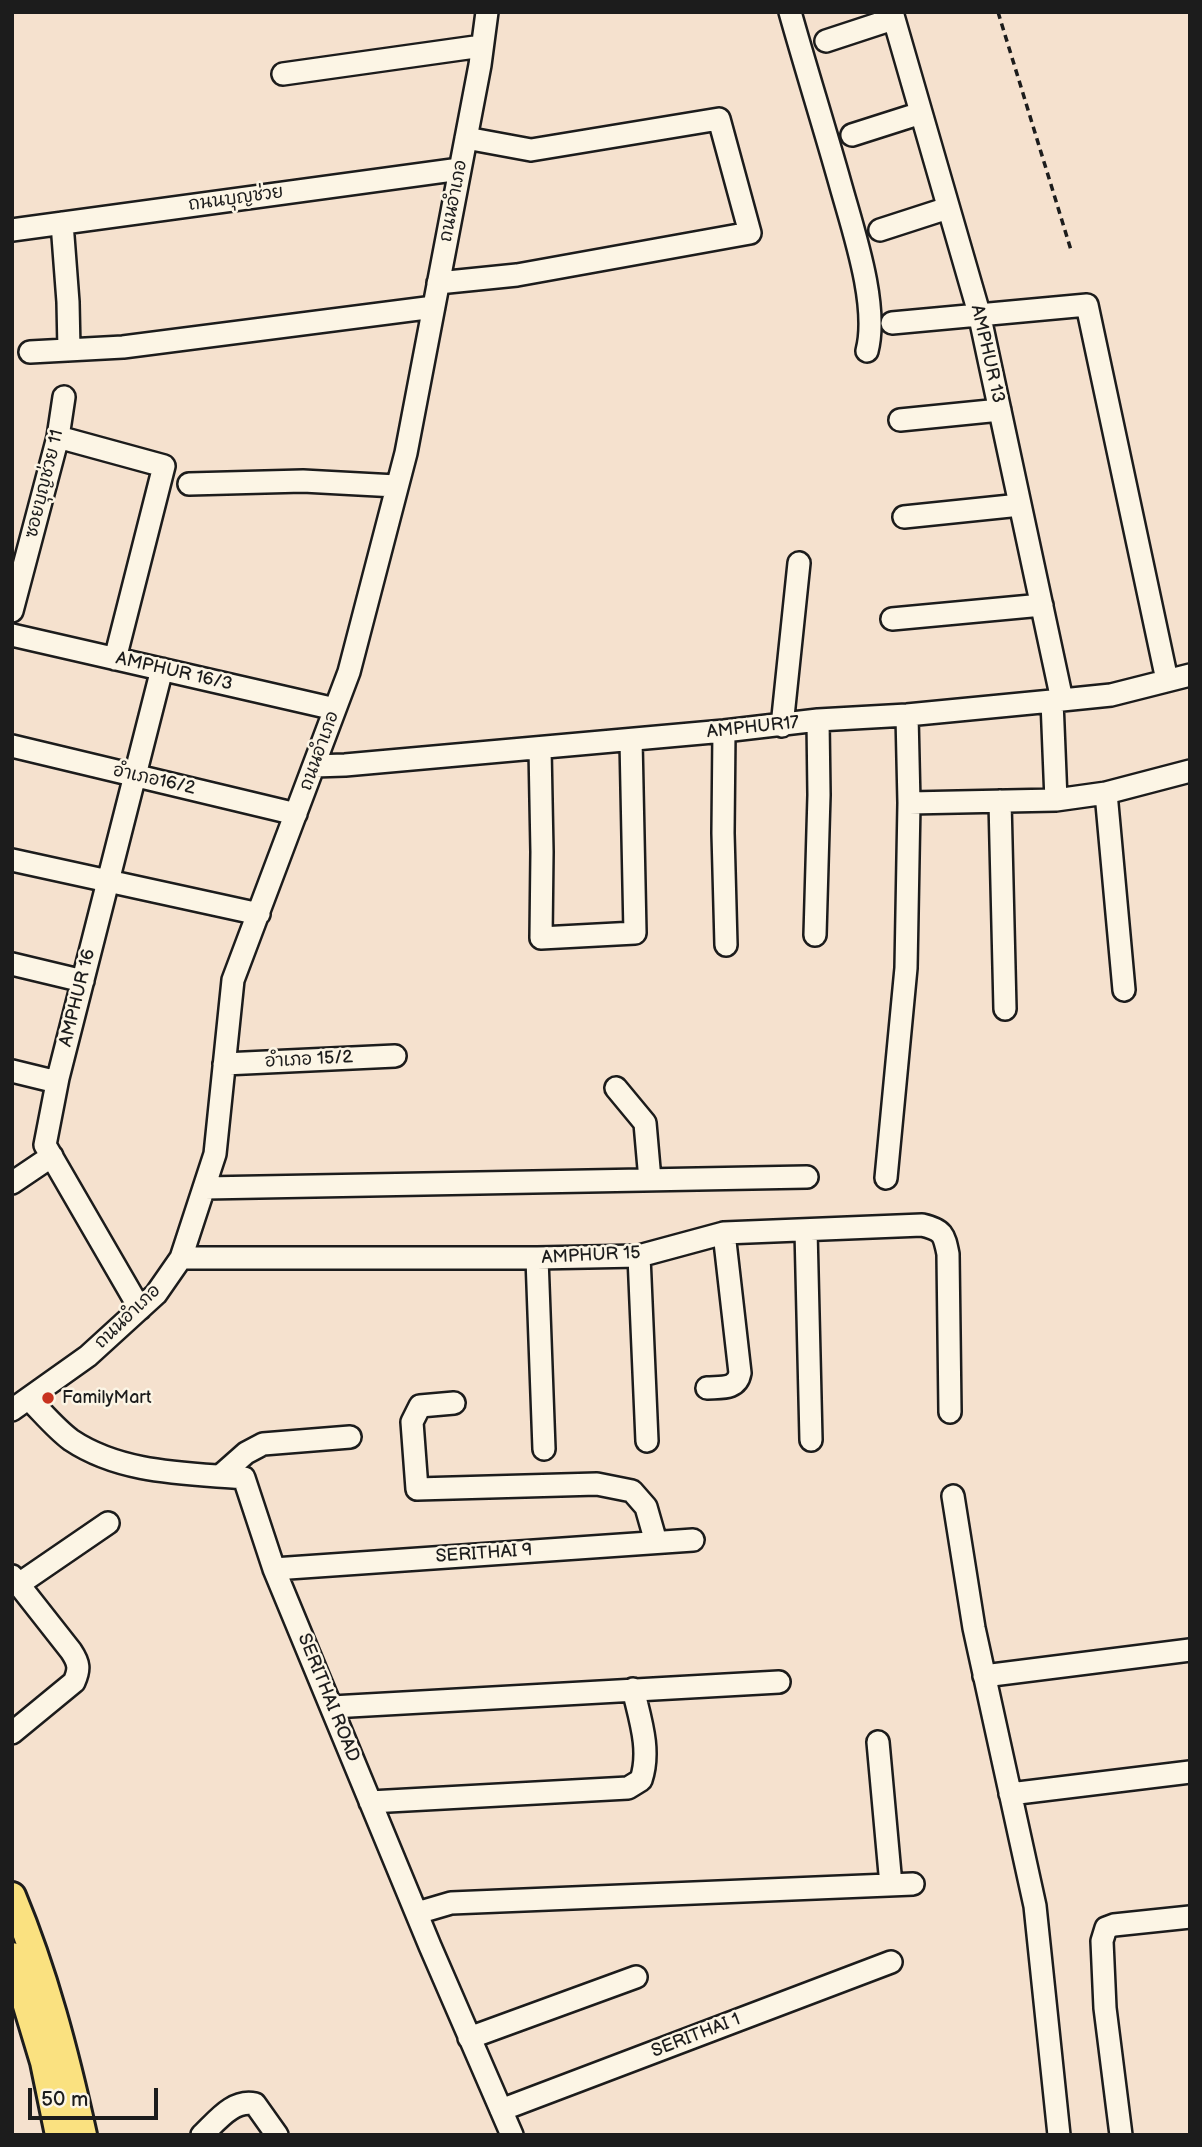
<!DOCTYPE html>
<meta charset="utf-8">
<style>
body{margin:0}
#map{position:relative;width:1202px;height:2147px;overflow:hidden;background:#f5e1ce;font-family:"Balsamiq Sans",sans-serif}
canvas{display:block}
.frame{position:absolute;inset:0;border:14px solid #1c1c1c;pointer-events:none}
.scale{position:absolute;left:28px;top:2088px;width:130px;height:32px;box-sizing:border-box;border:4px solid #1c1c1c;border-top:0;padding-left:9px;font-size:21px;line-height:24px;white-space:nowrap;color:#1c1c1c;-webkit-text-stroke:5px #fcf5e5;paint-order:stroke}
</style>
<div id="map">
<canvas width="1202" height="2147"></canvas>
<div class="frame"></div>
<div class="scale">50 m</div>
</div>
<script>
const ctx = document.querySelector('canvas').getContext('2d');
ctx.lineJoin = 'round';
function trace(path, color, width, dash) {
  ctx.strokeStyle = color;
  ctx.lineWidth = width;
  ctx.lineCap = dash ? 'butt' : 'round';
  ctx.setLineDash(dash || []);
  ctx.stroke(path);
}
function label(font, color, halo, rows, align = 'center') {
  ctx.font = font + ' "Balsamiq Sans","Playpen Sans Thai",sans-serif';
  ctx.lineWidth = 5;
  ctx.setLineDash([]);
  ctx.textBaseline = 'middle';
  ctx.strokeStyle = halo;
  ctx.fillStyle = color;
  for (const [text, x, y, turn = 0] of rows) {
    ctx.save();
    ctx.translate(x, y);
    ctx.rotate((+turn || 0) * Math.PI / 180);
    ctx.textAlign = isNaN(turn) ? turn : align;
    if (halo) ctx.strokeText(text, 0, 0);
    ctx.fillText(text, 0, 0);
    ctx.restore();
  }
}
const path = new Path2D(`
 M998,12L1071,250`);
const minor = new Path2D(`
 M790,12C806,69 824,126 840,183C853,230 879,305 867,351
 M892,12L979,313L1062,700
 M826,41L893,19
 M283,74L482,46
 M852,135L921,113
 M62,223L68,302L69,350
 M12,230L460,169
 M880,230L948,208
 M438,283L517,275L750,233L719,119L531,150L466,138
 M892,323L1087,305L1167,680
 M30,352L123,347L434,307
 M900,420L1000,410
 M58,437L164,466L115,659
 M189,484L303,481L396,486
 M904,517L1020,505
 M12,611L58,437L64,397
 M892,619L1042,605
 M12,635L335,709
 M1052,701L1056,800
 M782,726L799,563
 M724,731L723,833L726,945
 M12,746L296,814
 M540,748L542,852L541,938L635,933L631,740
 M314,766L345,765L724,731L818,720L907,715L1062,700L1111,695L1190,675
 M1106,793L1124,990
 M1000,801L1005,1009
 M909,803L1056,800L1106,793L1190,771
 M12,860L259,914
 M815,935L819,795L818,720
 M12,964L83,981
 M224,1064L395,1056
 M12,1071L57,1082
 M616,1088L645,1123L650,1180
 M886,1178L906,968L909,803L907,715
 M12,1183L52,1156
 M205,1188L807,1177
 M806,1230L811,1440
 M639,1256L647,1441
 M181,1258H537L639,1256L724,1233L922,1225C943,1230 944,1234 948,1254L950,1412
 M537,1258L544,1449
 M140,1309L45,1145L58,1078L162,669
 M707,1388C721,1387 737,1390 740,1373L724,1233
 M29,1399C42,1412 56,1429 71,1440C122,1474 186,1473 244,1478L274,1569L430,1946L512,2135
 M454,1403L420,1406L412,1422L417,1489L597,1484L632,1491L646,1507L656,1542
 M12,1410L88,1356L156,1294L181,1258L215,1154L233,980L349,672L406,453L480,65L487,12
 M220,1476L246,1453L263,1444L350,1437
 M953,1496L974,1628L1035,1906L1059,2135
 M274,1569L693,1540
 M12,1576L71,1651C79,1663 80,1669 74,1682L12,1733
 M19,1584L108,1523
 M984,1676L1190,1650
 M332,1707L779,1682
 M878,1742L891,1885
 M1010,1794L1190,1772
 M370,1802L628,1788L641,1780C651,1750 640,1719 633,1689
 M417,1913L451,1903L913,1884
 M469,2038L636,1977
 M501,2110L891,1962
 M202,2135C217,2121 233,2099 255,2104L277,2135
 M1121,2135L1105,2008L1102,1941L1106,1928L1114,1925L1190,1917`);
const major = new Path2D(`
 M12,1896C44,1973 65,2053 83,2135
 M12,1956L44,2062L59,2135`);
const markers = [
 [48,1398,7,"#c8321e"]
];
const streetNames = [
 ["ถนนบุญช่วย",236,199,-8],
 ["ถนนอำเภอ",454,201,-79],
 ["AMPHUR 13",987,354,77],
 ["ซอยบุญช่วย 11",45,484,-76],
 ["AMPHUR 16/3",174,672,13],
 ["AMPHUR17",753,728,-6],
 ["ถนนอำเภอ",320,751,-70],
 ["อำเภอ16/2",154,780,13],
 ["AMPHUR 16",78,998,-76],
 ["อำเภอ 15/2",309,1060,-3],
 ["AMPHUR 15",591,1256,-3],
 ["ถนนอำเภอ",128,1317,-44],
 ["SERITHAI 9",484,1554,-4],
 ["SERITHAI ROAD",328,1698,68],
 ["SERITHAI 1",696,2036,-21]
];
const poiNames = [
 ["FamilyMart",62,1398]
];
trace(minor, '#1c1c1c', 26);
trace(major, '#1c1c1c', 32);
trace(path, '#1c1c1c', 3.5, [7, 5]);
trace(minor, '#fcf5e5', 21);
trace(major, '#fae180', 26);
for (const [x, y, r, color] of markers) {
  const dot = new Path2D();
  dot.arc(x, y, r, 0, 2 * Math.PI);
  ctx.fillStyle = color;
  ctx.fill(dot);
  trace(dot, '#fcf5e5', 2.5);
}
label('18px', '#1c1c1c', '#fcf5e5', streetNames);
label('18px', '#1c1c1c', '#fcf5e5', poiNames, 'left');
</script>
